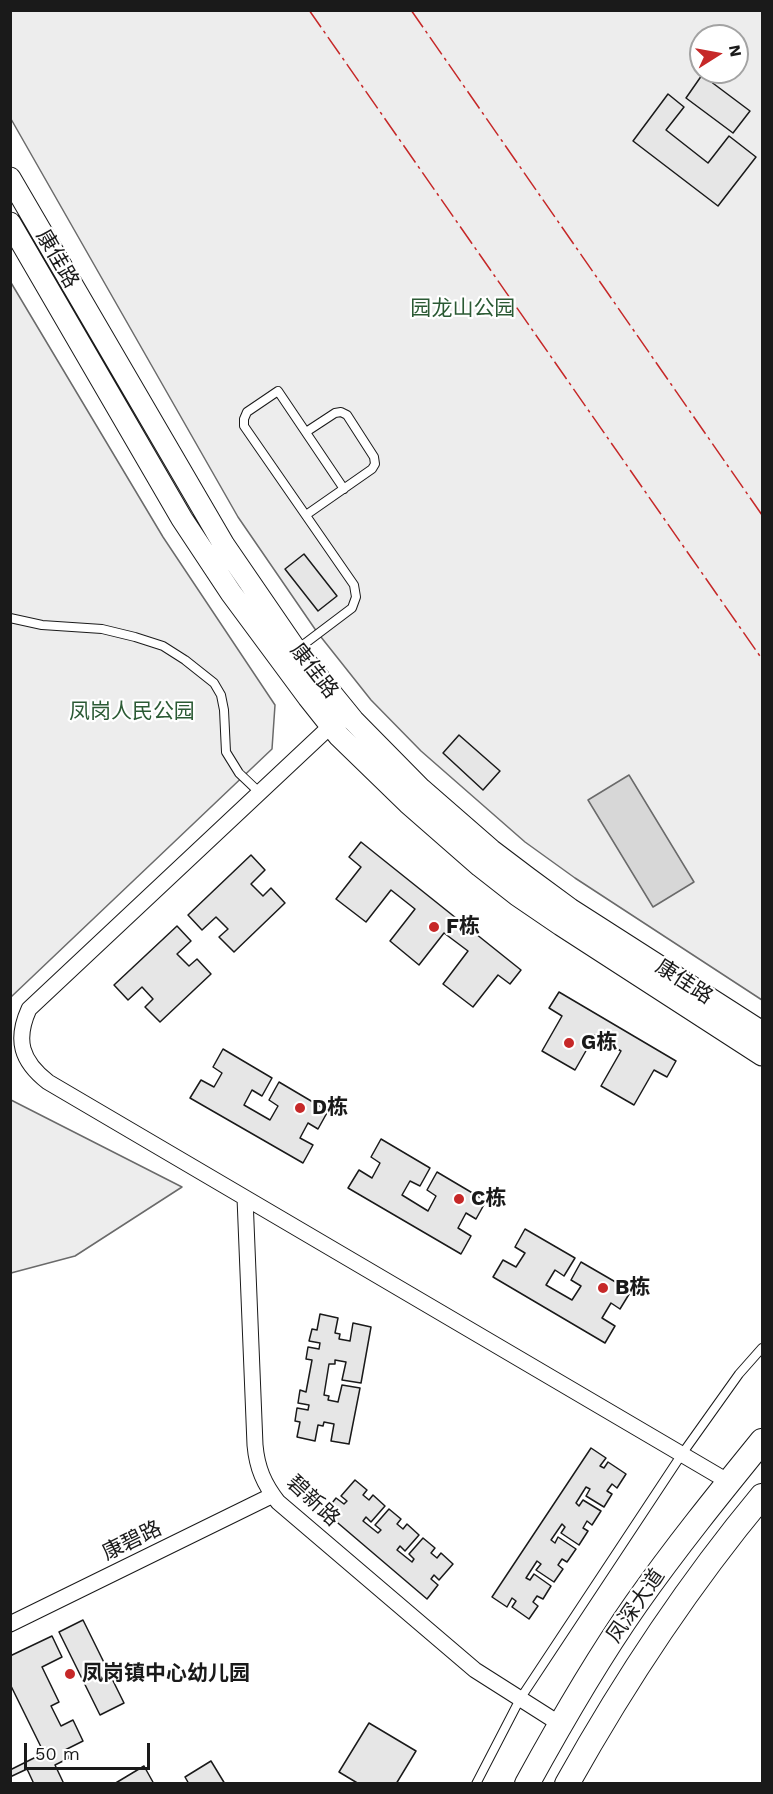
<!DOCTYPE html>
<meta charset="utf-8">
<style>
body{margin:0}
#map{position:relative;width:773px;height:1794px;overflow:hidden;background:#fff;font-family:"Work Sans",sans-serif}
canvas{display:block}
.frame{position:absolute;inset:0;border:12px solid #1a1a1a;pointer-events:none}
.north{position:absolute;left:689px;top:24px;width:60px;height:60px;box-sizing:border-box;background:#fff;border:2px solid #a3a3a3;border-radius:50%;rotate:79deg;font-size:16px;font-weight:700;line-height:24px;text-align:center;color:#1a1a1a}
.north::after{content:'';display:block;margin:auto;width:21px;height:27px;background:#c62828;clip-path:polygon(50% 0,100% 100%,50% 72%,0 100%)}
.scale{position:absolute;left:24px;top:1743px;width:126px;height:27px;box-sizing:border-box;border:3px solid #1a1a1a;border-top:0;padding-left:8px;font-size:18px;line-height:21px;white-space:nowrap;color:#1a1a1a;-webkit-text-stroke:4px #fff;paint-order:stroke}
</style>
<div id="map">
<canvas width="773" height="1794"></canvas>
<div class="frame"></div>
<div class="north">N</div>
<div class="scale">50 m</div>
</div>
<script>
const ctx = document.querySelector('canvas').getContext('2d');
ctx.lineJoin = 'round';
function fillPath(path, color) {
  ctx.fillStyle = color;
  ctx.fill(path, 'evenodd');
}
function trace(path, color, width, dash) {
  ctx.strokeStyle = color;
  ctx.lineWidth = width;
  ctx.lineCap = dash ? 'butt' : 'round';
  ctx.setLineDash(dash || []);
  ctx.stroke(path);
}
function label(font, color, halo, rows, align = 'center') {
  ctx.font = font + ' "Work Sans","Noto Sans SC",sans-serif';
  ctx.lineWidth = 4.5;
  ctx.setLineDash([]);
  ctx.textBaseline = 'middle';
  ctx.strokeStyle = halo;
  ctx.fillStyle = color;
  for (const [text, x, y, turn = 0] of rows) {
    ctx.save();
    ctx.translate(x, y);
    ctx.rotate((+turn || 0) * Math.PI / 180);
    ctx.textAlign = isNaN(turn) ? turn : align;
    if (halo) ctx.strokeText(text, 0, 0);
    ctx.fillText(text, 0, 0);
    ctx.restore();
  }
}
const built = new Path2D(`
 M10,11H762V1000L575,878L525,842L421,751L371,700L317,632L238,517L11,119ZM701,36H737V72H701Z
 M10,281L163,537L275,705L272,749L11,997Z
 M11,1100L182,1187L75,1256L11,1273Z`);
const water = new Path2D(`
 M629,775L694,882L653,907L588,800Z`);
const building = new Path2D(`
 M702,75L750,111L733,133L686,98Z
 M668,94L684,107L666,130L708,163L729,136L756,157L718,206L633,141Z
 M304,554L337,596L318,611L285,569Z
 M459,735L500,771L483,790L443,753Z
 M361,842L521,970L510,984L498,975L473,1007L443,984L468,951L444,933L419,965L390,941L415,909L391,890L366,922L336,899L361,867L349,857Z
 M251,855L265,870L251,884L263,896L271,888L285,903L234,952L219,937L228,929L216,917L202,930L188,915Z
 M177,926L191,941L177,954L189,966L197,959L211,974L160,1022L145,1007L153,999L142,987L128,1000L114,985Z
 M559,992L676,1061L667,1077L654,1070L634,1105L601,1086L621,1051L595,1035L575,1070L542,1051L562,1016L549,1008Z
 M223,1049L272,1078L262,1096L252,1090L244,1105L270,1120L278,1106L269,1100L279,1082L328,1111L318,1129L308,1123L300,1138L313,1145L303,1163L190,1098L201,1080L214,1087L222,1073L213,1067Z
 M381,1139L430,1168L420,1186L410,1181L402,1195L428,1211L436,1196L427,1190L437,1172L486,1201L476,1219L466,1213L458,1228L471,1236L461,1254L348,1188L359,1170L372,1178L380,1163L371,1157Z
 M525,1229L575,1258L564,1276L555,1270L546,1285L572,1300L581,1286L571,1280L581,1262L631,1291L620,1309L611,1303L602,1318L615,1326L605,1343L493,1277L503,1260L516,1267L525,1253L515,1247Z
 M320,1314L338,1318L335,1333L340,1334L339,1339L350,1341L353,1323L371,1327L361,1383L342,1380L346,1362L335,1360V1364H329L324,1395L329,1396L328,1400L338,1402L342,1385L360,1388L349,1444L331,1441L334,1424L324,1422L323,1426L318,1425L315,1441L297,1437L300,1422L295,1421L297,1408L308,1410L309,1405L298,1403L300,1390L306,1392L312,1360L306,1359L308,1347L319,1349L320,1343L309,1341L312,1329L317,1330Z
 M591,1448L606,1458L600,1466L604,1468L608,1462L626,1474L617,1488L612,1484L607,1491L612,1494L604,1507L586,1496L590,1489L586,1487L576,1503L579,1506L583,1500L601,1511L592,1525L587,1521L583,1528L588,1531L579,1545L561,1533L565,1527L562,1524L551,1540L555,1543L558,1537L576,1549L567,1562L562,1559L558,1565L563,1569L554,1582L536,1570L541,1564L537,1561L526,1578L530,1580L534,1574L551,1586L543,1599L537,1596L533,1602L538,1606L529,1619L512,1607L516,1601L512,1598L507,1607L492,1597Z
 M355,1480L367,1490L363,1495L369,1500L373,1495L385,1506L371,1522L366,1517L363,1521L378,1533L381,1530L375,1525L389,1509L401,1519L397,1524L403,1529L407,1524L419,1535L405,1551L400,1546L397,1550L412,1562L414,1559L409,1554L423,1538L435,1548L431,1553L437,1558L441,1553L453,1564L439,1580L434,1575L431,1579L438,1585L427,1599L325,1512L336,1498L344,1504L347,1501L341,1496Z
 M83,1620L124,1703L100,1715L59,1632Z
 M52,1636L62,1657L42,1667L59,1702L51,1706L61,1726L73,1720L83,1741L65,1750L69,1758L55,1765L64,1784H34L27,1769L10,1777V1770L44,1753L10,1684V1656Z
 M369,1723L416,1751L396,1784H359L339,1772Z
 M211,1761L225,1784H189L185,1777Z
 M144,1766L154,1784H114Z`);
const lane = new Path2D(`
 M306,515L372,469L375,464L374,457L347,415L341,412L335,413L306,432
 M10,618L42,625L102,629L135,637L163,646L185,660L214,683L221,695L224,710L226,752L239,773L259,792
 M299,648L352,608L356,597L354,585L244,426V419L247,412L278,391L344,489
 M476,1784L520,1699L682,1454L739,1374L762,1348`);
const street = new Path2D(`
 M337,720L29,1009C15,1040 21,1061 48,1082L729,1482
 M245,1198L255,1445C257,1468 264,1484 278,1502L475,1670L560,1724
 M10,1624L273,1495`);
const secondary = new Path2D(`
 M10,178L224,545L296,650L353,720L421,789L491,850L528,878L570,909L762,1032
 M10,223L182,519L231,593L308,697L339,736L408,803L480,866L517,895L561,925L762,1055`);
const primary = new Path2D(`
 M527,1784C561,1722 596,1661 636,1604C676,1547 719,1494 762,1441
 M567,1784C624,1682 688,1585 762,1496`);
const power = new Path2D(`
 M309,10L762,659
 M411,10L762,515`);
const markers = [
 [434,927,6,"#c62828"],
 [569,1043,6,"#c62828"],
 [300,1108,6,"#c62828"],
 [459,1199,6,"#c62828"],
 [603,1288,6,"#c62828"],
 [70,1674,6,"#c62828"]
];
const streetNames = [
 ["康佳路",57,259,60],
 ["康佳路",314,671,52],
 ["康佳路",684,982,33],
 ["碧新路",313,1501,43],
 ["康碧路",132,1541,-26],
 ["凤深大道",636,1606,-55]
];
const parkNames = [
 ["园龙山公园",463,309],
 ["凤岗人民公园",132,712]
];
const poiNames = [
 ["F栋",446,927],
 ["G栋",581,1043],
 ["D栋",312,1108],
 ["C栋",471,1199],
 ["B栋",615,1288],
 ["凤岗镇中心幼儿园",82,1674]
];
fillPath(built, '#ededed');
trace(built, '#6a6a6a', 1.5);
fillPath(water, '#d7d7d7');
trace(water, '#6a6a6a', 1.5);
fillPath(building, '#e6e6e6');
trace(building, '#1a1a1a', 1.5);
trace(lane, '#1a1a1a', 10);
trace(street, '#1a1a1a', 17);
trace(secondary, '#1a1a1a', 23);
trace(primary, '#1a1a1a', 26);
trace(lane, '#fff', 8);
trace(street, '#fff', 15);
trace(secondary, '#fff', 21);
trace(primary, '#fff', 24);
trace(power, '#c62828', 1.5, [21, 4.5, 3, 4.5]);
for (const [x, y, r, color] of markers) {
  const dot = new Path2D();
  dot.arc(x, y, r, 0, 2 * Math.PI);
  ctx.fillStyle = color;
  ctx.fill(dot);
  trace(dot, '#fff', 2);
}
label('21px', '#1a1a1a', '#fff', streetNames);
label('21px', '#2b5a34', '#fff', parkNames);
label('bold 21px', '#1a1a1a', '#fff', poiNames, 'left');
</script>
